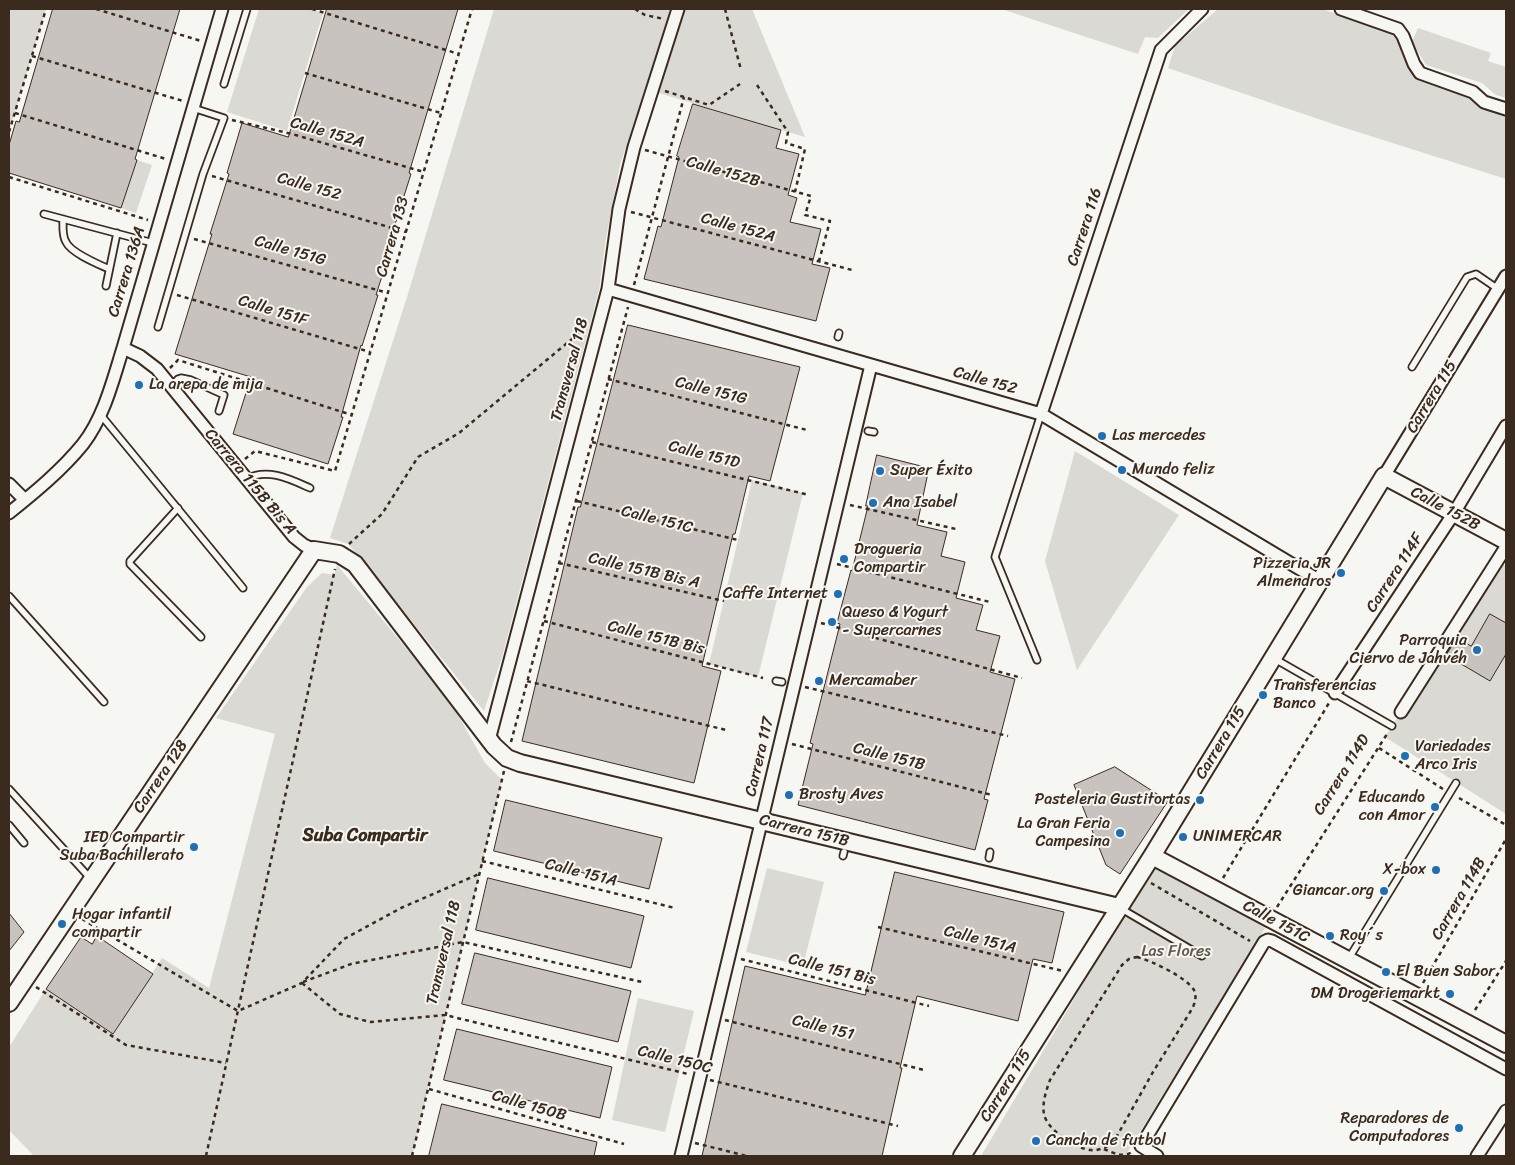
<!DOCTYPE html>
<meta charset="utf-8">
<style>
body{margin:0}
#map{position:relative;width:1515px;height:1165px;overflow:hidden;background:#f6f6f2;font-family:Sriracha,sans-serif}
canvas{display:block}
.frame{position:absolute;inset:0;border:10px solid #3b2a1e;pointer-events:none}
</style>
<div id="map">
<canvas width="1515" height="1165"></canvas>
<div class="frame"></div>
</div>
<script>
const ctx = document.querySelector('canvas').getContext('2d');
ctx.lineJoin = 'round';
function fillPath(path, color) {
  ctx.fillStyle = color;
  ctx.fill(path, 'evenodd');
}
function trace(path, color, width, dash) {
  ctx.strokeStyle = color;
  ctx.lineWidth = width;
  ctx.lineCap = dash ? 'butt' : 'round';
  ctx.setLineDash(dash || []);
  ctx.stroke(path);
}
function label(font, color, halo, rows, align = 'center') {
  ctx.font = font + ' Sriracha,sans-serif';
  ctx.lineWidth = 4;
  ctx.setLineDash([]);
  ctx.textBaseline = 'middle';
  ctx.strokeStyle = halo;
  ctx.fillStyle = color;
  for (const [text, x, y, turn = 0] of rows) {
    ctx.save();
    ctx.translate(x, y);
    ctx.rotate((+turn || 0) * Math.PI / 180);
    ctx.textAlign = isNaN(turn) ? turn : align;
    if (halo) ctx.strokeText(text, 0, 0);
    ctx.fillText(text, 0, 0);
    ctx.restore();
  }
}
const green = new Path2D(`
 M9,9H46L9,132Z
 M259,9H309L323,13L287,131L227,112Z
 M494,9H671L620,165L606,238L599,290L502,657L484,711L360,557L348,544L330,538L407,297Z
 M685,9H752L805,137L659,93Z
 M1001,9H1189L1158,38L1145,37L1138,54Z
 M1218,9H1322L1395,34L1417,77L1473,97L1482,106L1506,115V179L1339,126L1168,68L1175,46Z
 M1418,28L1491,53L1488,61L1506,67V98L1496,95L1482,83L1426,65L1412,42Z
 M137,160L152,165L136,213L121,208Z
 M1075,451L1179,515L1077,670L1045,561Z
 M752,480L803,493L758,677L709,664Z
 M1498,562L1506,566V814L1385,737Z
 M337,565L450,701L485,763L502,780L412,1156H34L9,1130V1047L46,989L113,1034L162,958L209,988L275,734L216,718L307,587L322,573L334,575Z
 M1154,864L1267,925L1127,1153L1132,1156H981Z
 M767,868L824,882L803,966L746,952Z
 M638,998L694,1011L665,1132L612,1120Z`);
const building = new Path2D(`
 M53,9H180L135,159L137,160L121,208L9,173V145L16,121L19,122Z
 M327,9H458L409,173L411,174L392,234L395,235L376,295H378L362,346L361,345L341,417H343L328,464L233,434L251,377L175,354L212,234H210L229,174L227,173L242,123L288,137Z
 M693,104L781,130L776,148L799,154L788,195L797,198L790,222L821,229L812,264L830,268L816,321L644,279L658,226L661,227L679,157L677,156Z
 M628,325L800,367L770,481L749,476L735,534H733L702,666L721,671L694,783L522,741L578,507H580Z
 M877,455L929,468L917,525L947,532L941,556L965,562L956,598L983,605L976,630L1000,636L990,672L1015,679L984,799L988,800L975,850L798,805L813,744L810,743L840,624L837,623L851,570L852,571L868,506H866Z
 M1490,614L1506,623V654L1490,681L1446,655L1457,638L1471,646Z
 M1115,767L1168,801L1120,874L1106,865L1074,785Z
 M506,800L662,838L649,889L494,851Z
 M895,872L1064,912L1052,963L1033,959L1018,1021L917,996L900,1068H902L882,1156H702L745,966L865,995Z
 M488,878L644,916L631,968L476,930Z
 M9,913L24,932L9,951Z
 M97,936L153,974L113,1034L46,989L81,937L92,944Z
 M475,953L631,991L618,1042L462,1004Z
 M457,1029L612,1067L600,1118L444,1080Z
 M442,1104L597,1142L594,1156H429Z`);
const path = new Path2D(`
 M96,9L201,41
 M312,9L459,54
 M635,9L645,15L664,19
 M725,9L741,70
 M32,56L183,101
 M305,73L441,113
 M757,85L788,132L786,143L805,149L795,192
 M665,91L709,105L740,84
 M15,113L166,159
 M232,120L292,134L424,172
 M9,132L46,9
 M645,150L811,196L805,215L830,221L819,261
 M212,176L406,232
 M9,177L148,220
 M631,212L852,270
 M194,239L388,293
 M634,285L684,97
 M177,295L370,352
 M170,368L178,360L352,415
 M608,379L807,430
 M592,442L809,495
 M245,459L255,451L335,471L472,9
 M577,501L738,540
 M850,505L956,529
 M349,544L382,514L418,457L459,433L584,329
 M559,563L724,601
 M837,564L990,602
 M544,621L763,678
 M821,623L1022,678
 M527,681L726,730
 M805,687L1008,736
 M511,742L628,307
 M792,744L992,795
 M1379,748L1443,789
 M1459,798L1506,825
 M482,861L675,908
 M1223,878L1329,703
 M1151,883L1250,941
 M1277,907L1387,734
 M82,919L238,1011L302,983L344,939L401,908L479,874
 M878,927L1063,971
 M1137,957C1152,961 1186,977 1194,990C1197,997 1195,1003 1192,1009L1153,1072L1113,1143C1106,1147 1099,1151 1091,1150C1076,1149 1047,1130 1044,1114C1042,1103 1046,1091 1050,1080L1122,965L1129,959Z
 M741,959L929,1006
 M303,982L351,964L463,942L642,982
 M302,983L340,1014L370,1022L445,1015L688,1074
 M1423,983L1506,839
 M36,987L126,1045L226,1063
 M1475,1010L1506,961
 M725,1020L924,1070
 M710,1080L898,1126
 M429,1089L624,1144
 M695,1143L747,1156
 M1104,1149C1114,1153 1122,1158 1132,1152
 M206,1156L335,569
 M412,1156L504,771`);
const lane = new Path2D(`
 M224,84L247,9
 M44,214L153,243
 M63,219C63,226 62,236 66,242C71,253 98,264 109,269
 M106,286L117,233
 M158,327L203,174L224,118L193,108
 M838,337L839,333
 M1412,367L1467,277L1476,274L1498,289
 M171,387L178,379L181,378L191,380L224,395L219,411
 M100,414L243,588
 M868,431L874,432
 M247,479C267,467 292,480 310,488
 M178,508L130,561V564L201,637
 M9,596L104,702
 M1275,659L1392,726
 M1037,660L995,557L1041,414
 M776,681L782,682
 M9,789L90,878
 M9,825L24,843
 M843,856L844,852
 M989,858L990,852
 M1120,908L1202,956
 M1349,958L1456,783`);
const street = new Path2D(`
 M1341,9L1398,29L1403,36L1414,64L1420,73L1473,92L1484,102L1506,109
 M608,289L1041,414L1320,581
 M123,348L140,356L157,369L294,537L304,545L314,550
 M1041,414L1161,50L1202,9
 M1384,476L1506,276
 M9,484L25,500
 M9,513C34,493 62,470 83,444C104,417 113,380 123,348L222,9
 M1335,693L1454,513L1506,426
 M1401,712L1506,547
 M489,740L608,289L619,209L634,147L678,9
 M681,1156L871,365
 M1157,1156L1141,1146L1264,942L1268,940L1272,941L1506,1069
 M1477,1156L1506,1111`);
const secondary = new Path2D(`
 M1152,856L1506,1044
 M9,1003L314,550L339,554L355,564L494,746L507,758L520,763L1119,907
 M962,1156L1152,856L1384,476L1506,541`);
const markers = [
 [139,385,5,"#1f6fb2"],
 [1102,436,5,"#1f6fb2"],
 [1122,470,5,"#1f6fb2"],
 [880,471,5,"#1f6fb2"],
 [873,503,5,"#1f6fb2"],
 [844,559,5,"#1f6fb2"],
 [1341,573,5,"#1f6fb2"],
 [838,594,5,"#1f6fb2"],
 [832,622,5,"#1f6fb2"],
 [1477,650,5,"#1f6fb2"],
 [819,681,5,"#1f6fb2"],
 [1263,695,5,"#1f6fb2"],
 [1405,756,5,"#1f6fb2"],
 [789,795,5,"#1f6fb2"],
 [1200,800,5,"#1f6fb2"],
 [1435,807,5,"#1f6fb2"],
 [1120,833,5,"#1f6fb2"],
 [1183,837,5,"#1f6fb2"],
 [194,847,5,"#1f6fb2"],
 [1436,870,5,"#1f6fb2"],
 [1384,891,5,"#1f6fb2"],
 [62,924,5,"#1f6fb2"],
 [1330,936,5,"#1f6fb2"],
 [1386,972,5,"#1f6fb2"],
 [1450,994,5,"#1f6fb2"],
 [1459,1128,5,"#1f6fb2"],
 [1036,1141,5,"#1f6fb2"]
];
const streetNames = [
 ["Calle 152A",327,133,16],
 ["Calle 152B",723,172,16],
 ["Calle 152",309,187,16],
 ["Carrera 116",1085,227,-72],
 ["Calle 152A",738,228,15],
 ["Carrera 133",393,237,-74],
 ["Calle 151G",290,251,16],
 ["Carrera 136A",127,272,-73],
 ["Calle 151F",273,311,17],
 ["Transversal 118",570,370,-75],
 ["Calle 152",985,381,16],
 ["Calle 151G",711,391,14],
 ["Carrera 115",1432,397,-59],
 ["Calle 151D",704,455,14],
 ["Carrera 115B Bis A",250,482,50],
 ["Calle 152B",1445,509,28],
 ["Calle 151C",657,520,14],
 ["Calle 151B Bis A",644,571,13],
 ["Carrera 114F",1395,573,-57],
 ["Calle 151B Bis",656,638,14],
 ["Carrera 115",1221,743,-59],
 ["Carrera 117",760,757,-77],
 ["Calle 151B",889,757,14],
 ["Carrera 114D",1342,775,-58],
 ["Carrera 128",161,777,-56],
 ["Carrera 151B",804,831,14],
 ["Calle 151A",581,873,14],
 ["Carrera 114B",1459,899,-60],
 ["Calle 151C",1276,922,28],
 ["Calle 151A",980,940,14],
 ["Transversal 118",444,953,-77],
 ["Calle 151 Bis",832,970,14],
 ["Calle 151",823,1028,14],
 ["Calle 150C",675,1060,14],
 ["Carrera 115",1006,1086,-58],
 ["Calle 150B",529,1106,16]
];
const poiNames = [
 ["La arepa de mija",149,385],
 ["Las mercedes",1112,436],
 ["Mundo feliz",1132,470],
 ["Super Éxito",890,471],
 ["Ana Isabel",883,503],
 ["Drogueria",854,550],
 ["Compartir",854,568],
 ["Pizzeria JR",1331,564,"right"],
 ["Almendros",1331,582,"right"],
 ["Caffe Internet",828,594,"right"],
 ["Queso & Yogurt",842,613],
 ["- Supercarnes",842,631],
 ["Parroquia",1467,641,"right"],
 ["Ciervo de Jahvéh",1467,659,"right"],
 ["Mercamaber",829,681],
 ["Transferencias",1273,686],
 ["Banco",1273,704],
 ["Variedades",1415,747],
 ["Arco Iris",1415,765],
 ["Brosty Aves",799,795],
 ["Educando",1425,798,"right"],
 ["con Amor",1425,816,"right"],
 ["Pasteleria Gustitortas",1190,800,"right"],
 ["La Gran Feria",1110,824,"right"],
 ["Campesina",1110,842,"right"],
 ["UNIMERCAR",1193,837],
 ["IED Compartir",184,838,"right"],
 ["Suba Bachillerato",184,856,"right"],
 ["X-box",1426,870,"right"],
 ["Giancar.org",1374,891,"right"],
 ["Hogar infantil",72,915],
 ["compartir",72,933],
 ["Roy´s",1340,936],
 ["El Buen Sabor",1396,972],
 ["DM Drogeriemarkt",1440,994,"right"],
 ["Reparadores de",1449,1119,"right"],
 ["Computadores",1449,1137,"right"],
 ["Cancha de futbol",1046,1141]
];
const parkNames = [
 ["Las Flores",1176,952]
];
const neighbourhoodNames = [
 ["Suba Compartir",365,836]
];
fillPath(green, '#dad9d3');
fillPath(building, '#c8c3be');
trace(building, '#3b2a1e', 1);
trace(lane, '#3b2a1e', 9);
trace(street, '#3b2a1e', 15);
trace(secondary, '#3b2a1e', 20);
trace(path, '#3b2a1e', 2.5, [4, 4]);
trace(lane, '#f6f6f2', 5.5);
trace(street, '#f6f6f2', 11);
trace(secondary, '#f6f6f2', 16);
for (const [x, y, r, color] of markers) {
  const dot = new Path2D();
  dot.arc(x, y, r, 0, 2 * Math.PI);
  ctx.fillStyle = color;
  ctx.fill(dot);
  trace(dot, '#f6f6f2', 2);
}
label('16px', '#3b2a1e', '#f6f6f2', streetNames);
label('16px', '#3b2a1e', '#f6f6f2', poiNames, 'left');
label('16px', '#63564b', '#f6f6f2', parkNames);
label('bold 18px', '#3b2a1e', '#f6f6f2', neighbourhoodNames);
</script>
